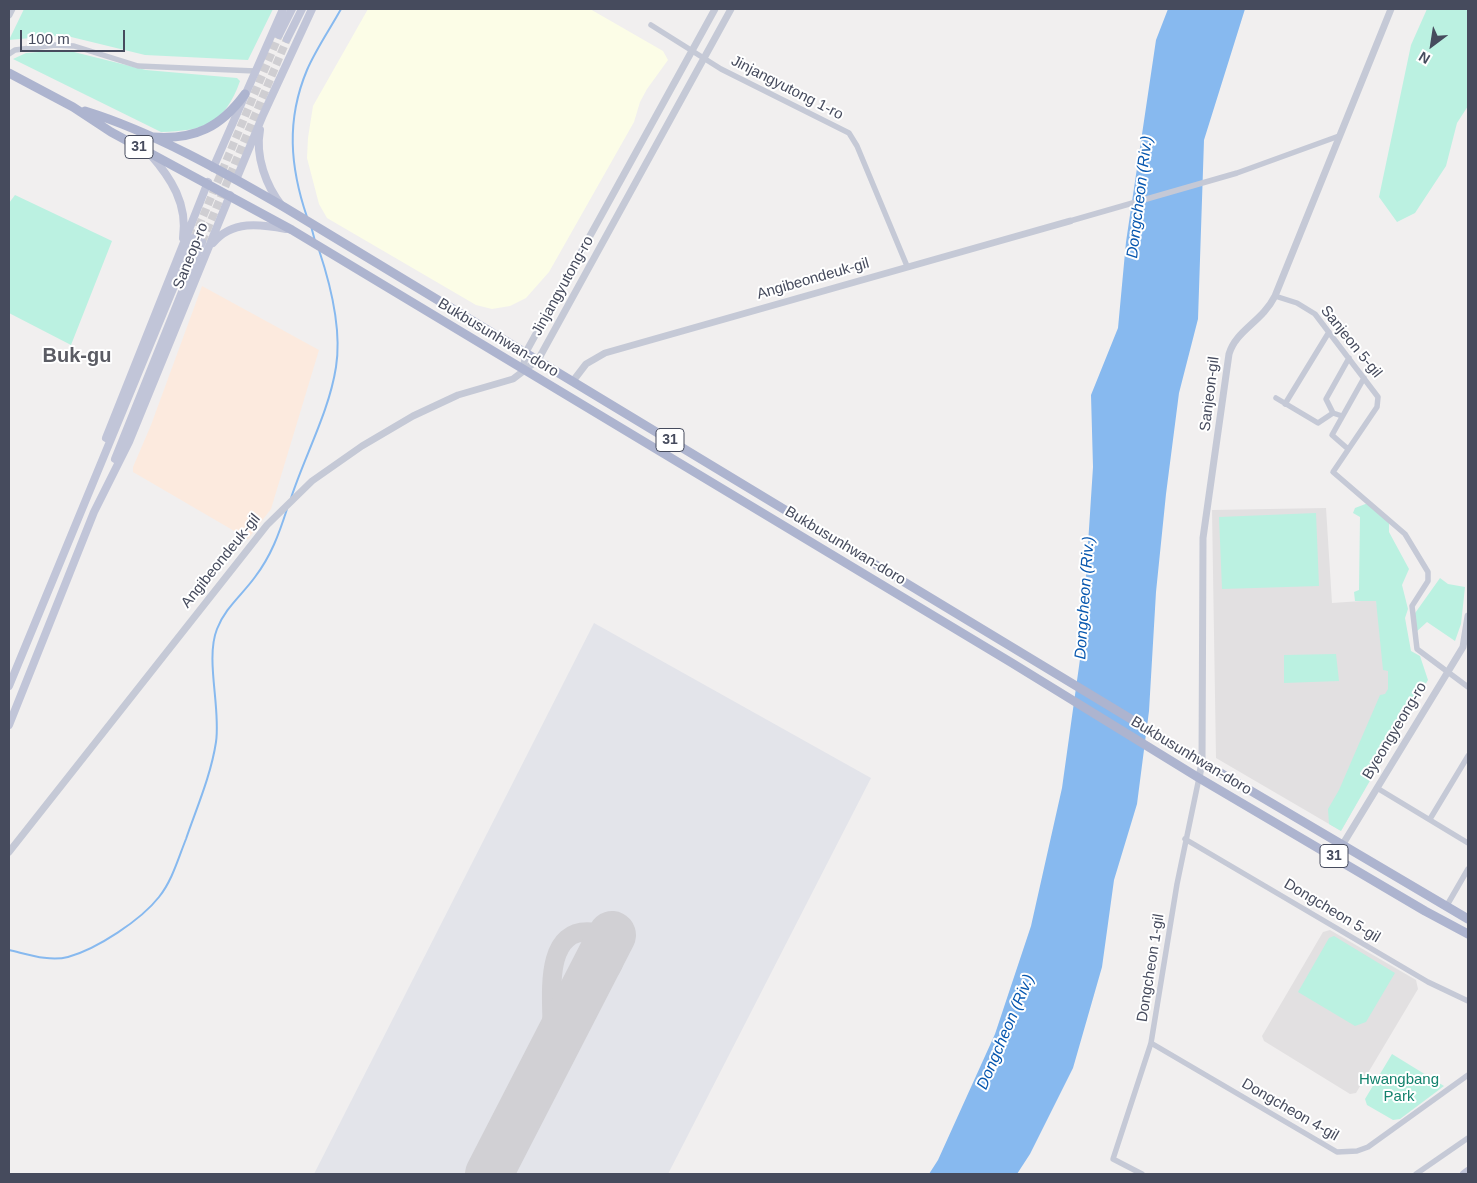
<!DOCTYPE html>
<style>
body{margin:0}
#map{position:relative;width:1477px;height:1183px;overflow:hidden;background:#f1efef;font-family:Arial,sans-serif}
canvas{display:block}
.frame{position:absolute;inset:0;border:10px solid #464b5d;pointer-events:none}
.north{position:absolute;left:1407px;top:20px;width:50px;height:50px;-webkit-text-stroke:4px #fff;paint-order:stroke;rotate:211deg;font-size:14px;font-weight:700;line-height:20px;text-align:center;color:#464b5d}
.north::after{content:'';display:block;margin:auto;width:18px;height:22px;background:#464b5d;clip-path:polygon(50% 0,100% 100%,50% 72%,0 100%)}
.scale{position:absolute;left:20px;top:30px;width:105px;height:22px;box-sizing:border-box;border:2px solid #464b5d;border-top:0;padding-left:6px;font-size:15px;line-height:18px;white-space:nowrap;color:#464b5d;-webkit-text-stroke:4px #fff;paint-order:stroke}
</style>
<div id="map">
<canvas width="1477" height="1183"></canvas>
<div class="frame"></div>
<div class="north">N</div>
<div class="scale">100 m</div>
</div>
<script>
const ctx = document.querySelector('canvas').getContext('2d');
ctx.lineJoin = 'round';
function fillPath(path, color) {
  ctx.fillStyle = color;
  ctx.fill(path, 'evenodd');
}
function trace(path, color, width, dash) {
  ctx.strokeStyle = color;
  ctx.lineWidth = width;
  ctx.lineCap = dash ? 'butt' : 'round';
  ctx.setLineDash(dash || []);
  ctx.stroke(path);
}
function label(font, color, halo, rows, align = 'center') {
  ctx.font = font + ' Arial,sans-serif';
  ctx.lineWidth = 4;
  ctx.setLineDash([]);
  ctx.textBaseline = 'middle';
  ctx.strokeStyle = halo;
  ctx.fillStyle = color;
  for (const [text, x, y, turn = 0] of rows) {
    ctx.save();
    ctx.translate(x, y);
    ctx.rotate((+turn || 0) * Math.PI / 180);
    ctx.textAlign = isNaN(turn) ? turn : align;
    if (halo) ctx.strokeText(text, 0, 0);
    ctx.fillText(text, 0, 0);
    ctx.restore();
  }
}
const commercial = new Path2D(`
 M368,9H590L663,51L668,60L647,89L640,102L634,122L549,272L526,298L510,306L492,309L476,305L327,218L319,204L307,158L308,138L313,106Z`);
const education = new Path2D(`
 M1326,508L1332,603L1376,600L1389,671L1405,717L1341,831L1216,758L1212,510Z
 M1330,930L1416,980L1418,989L1356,1093L1350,1094L1264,1041L1262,1036L1323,932Z`);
const medical = new Path2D(`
 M202,286L319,350L271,509L248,539L133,472V467L151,425Z`);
const airport = new Path2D(`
 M594,623L871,778L668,1174H314Z`);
const green = new Path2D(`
 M24,9H273L248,60L145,55L63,35L9,40Z
 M1427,9H1468V106L1457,123L1446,166L1415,213L1397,222L1379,197L1411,45Z
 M66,50L146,70L237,78L240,81C225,124 203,131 161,132L13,59L26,53Z
 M15,195L112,241L71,345L9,313V203Z
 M1368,503L1389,522V532L1409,569L1402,585L1408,609L1405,618L1411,651L1420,656L1428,680L1341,831L1329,824L1328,809L1339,790L1380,695L1385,694L1388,689V671L1383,670L1376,601H1355L1354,592L1359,590L1360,517L1353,513L1355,508Z
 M1316,513L1319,586L1222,589L1219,517Z
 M1440,578L1448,584L1465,587L1461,624L1455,641L1427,622L1415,633L1413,616Z
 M1336,654L1339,681L1284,683V655Z
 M1334,936L1395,973L1366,1022L1355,1026L1298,992L1329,938Z
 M1392,1054L1444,1086L1400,1119L1393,1120L1367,1105L1365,1099Z`);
const water = new Path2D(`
 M1168,9H1245L1204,140L1198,319L1179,393L1166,494L1156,592L1149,711L1137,804L1114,880L1102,967L1073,1068L1030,1154L1017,1174H929L938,1160L995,1034L1031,926L1062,788L1081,652L1093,467L1091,395L1118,328L1126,242L1156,40Z`);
const stream = new Path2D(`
 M307,217C290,167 286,120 307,70C316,49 330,29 341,9
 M311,226L315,241
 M291,498C305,455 329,412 336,367C342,329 331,286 319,250
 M9,950C27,954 49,962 68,957C97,949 141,920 159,897C172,881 178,859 186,839C197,807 211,775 216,742C221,708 205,659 217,629C225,608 242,595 255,577C271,556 279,534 287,509`);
const taxiway = new Path2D(`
 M541,1073C546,1059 551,1047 552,1032C553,1003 541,928 591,932C606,933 619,950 613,965C608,977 595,984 587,994C579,1003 572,1014 566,1025`);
const runway = new Path2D(`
 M489,1174L612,935`);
const secondaryTunnel = new Path2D(`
 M194,238L279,35
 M202,242L287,39`);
const minor = new Path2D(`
 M651,25L721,69L849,133L857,146L907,266
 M9,54L15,50L55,45L74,46L138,66L255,71
 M1070,221L1237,173L1339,136
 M1275,296L1297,303L1315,314L1378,397L1377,407L1333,472L1405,534L1428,572V581L1412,606L1417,649L1468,687
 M1276,398L1318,423L1333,413L1342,416
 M1285,404L1329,332
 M1333,413L1326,399L1349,358
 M1348,449L1332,435L1364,378
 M1377,788L1468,843
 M1430,819L1468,756
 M1185,839L1428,982L1468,1001
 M1446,907L1468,869
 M1151,1043L1337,1152L1357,1151L1368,1147L1468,1075
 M1142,1174L1113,1159L1151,1043L1177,884L1199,778
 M1416,1174L1468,1138`);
const tertiary = new Path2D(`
 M9,15L12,9
 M523,369L526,352L715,9
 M573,381L586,364L605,353L1070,221
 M1199,778L1202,762L1203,538L1229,354C1236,330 1262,322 1275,296L1391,9
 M9,852L267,525L312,481L362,446L413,416L458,395L513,379L538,360L731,9
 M1335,857L1463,647L1468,616`);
const secondary = new Path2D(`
 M279,35L292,9
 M287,39L302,9
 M260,130C255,156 266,186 282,206
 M150,154C171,178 188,204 183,238
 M213,168L283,9
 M236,180L263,115L312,9
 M213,243C232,220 260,224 286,229
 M106,438L208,182
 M115,459L202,242
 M9,686L194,238
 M9,725L94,512L129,442L230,195
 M1464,1174L1468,1171`);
const primary = new Path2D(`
 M9,73L73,107L111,132L292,230L1012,663L1199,778L1425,911L1468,934
 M85,111C153,132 222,171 284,207L1202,762L1468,919
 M153,137C195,140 221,127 245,94`);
const shields = [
 [139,147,28],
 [670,440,28],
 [1334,856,28]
];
const shieldNames = [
 ["31",139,147],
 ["31",670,440],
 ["31",1334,856]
];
const streetNames = [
 ["Jinjangyutong 1-ro",787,88,27],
 ["Saneop-ro",191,256,-68],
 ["Angibeondeuk-gil",813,279,-16],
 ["Jinjangyutong-ro",563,286,-61],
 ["Bukbusunhwan-doro",498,338,31],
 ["Sanjeon 5-gil",1351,342,51],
 ["Sanjeon-gil",1210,394,-83],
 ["Bukbusunhwan-doro",845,546,31],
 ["Angibeondeuk-gil",221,561,-51],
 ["Byeongyeong-ro",1395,731,-59],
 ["Bukbusunhwan-doro",1191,756,31],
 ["Dongcheon 5-gil",1332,911,31],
 ["Dongcheon 1-gil",1151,968,-81],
 ["Dongcheon 4-gil",1290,1110,30]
];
const parkNames = [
 ["Hwangbang",1399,1080],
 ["Park",1399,1097]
];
const waterNames = [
 ["Dongcheon (Riv.)",1140,197,-83],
 ["Dongcheon (Riv.)",1085,598,-86],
 ["Dongcheon (Riv.)",1006,1032,-67]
];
const districtNames = [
 ["Buk-gu",77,356]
];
fillPath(commercial, '#fcfde7');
fillPath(education, '#e2e0e1');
fillPath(medical, '#fceade');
fillPath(airport, '#e3e4ea');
fillPath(green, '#bbf1e1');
fillPath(water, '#87b9ef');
trace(stream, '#87b9ef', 2);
trace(taxiway, '#d1d0d4', 19);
trace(runway, '#d1d0d4', 48);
trace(secondaryTunnel, '#cfced2', 8, [8, 4]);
trace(minor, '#c5c9d6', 5.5);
trace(tertiary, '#c5c9d6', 7);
trace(secondary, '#c1c5d8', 8);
trace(primary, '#adb4cf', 9);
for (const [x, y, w] of shields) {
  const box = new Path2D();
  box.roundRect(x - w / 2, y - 11.5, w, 23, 4);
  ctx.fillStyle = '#fff';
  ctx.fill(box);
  trace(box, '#464b5d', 1);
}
label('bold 14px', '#464b5d', null, shieldNames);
label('15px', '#464b5d', '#fff', streetNames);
label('15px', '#13826d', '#fff', parkNames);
label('italic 16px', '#0757af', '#fff', waterNames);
label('bold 20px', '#5b5c64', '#fff', districtNames);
</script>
